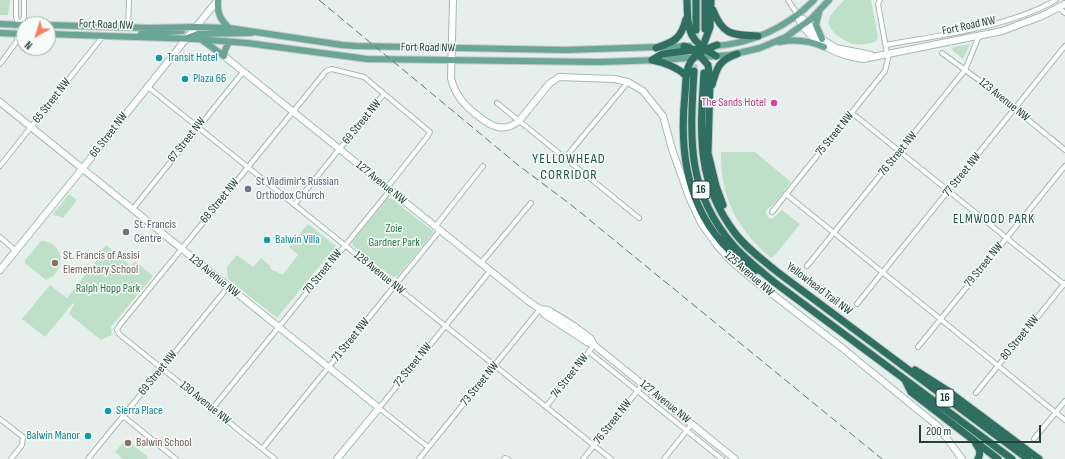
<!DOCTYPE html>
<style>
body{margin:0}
#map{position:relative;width:1065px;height:459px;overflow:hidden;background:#e6efeb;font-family:"Sofia Sans Condensed",sans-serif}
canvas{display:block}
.north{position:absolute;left:16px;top:16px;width:40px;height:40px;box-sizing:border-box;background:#f7fbf9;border:1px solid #a3b1ad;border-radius:50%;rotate:219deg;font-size:11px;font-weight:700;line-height:16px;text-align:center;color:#24423a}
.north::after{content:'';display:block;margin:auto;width:14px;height:18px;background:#f4845f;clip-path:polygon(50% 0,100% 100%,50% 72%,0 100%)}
.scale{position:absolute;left:919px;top:425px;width:122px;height:18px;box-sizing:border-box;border:2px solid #24423a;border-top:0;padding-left:5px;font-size:12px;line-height:14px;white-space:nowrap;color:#24423a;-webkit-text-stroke:3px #f7fbf9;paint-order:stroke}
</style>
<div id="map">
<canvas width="1065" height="459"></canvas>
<div class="north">N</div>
<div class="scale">200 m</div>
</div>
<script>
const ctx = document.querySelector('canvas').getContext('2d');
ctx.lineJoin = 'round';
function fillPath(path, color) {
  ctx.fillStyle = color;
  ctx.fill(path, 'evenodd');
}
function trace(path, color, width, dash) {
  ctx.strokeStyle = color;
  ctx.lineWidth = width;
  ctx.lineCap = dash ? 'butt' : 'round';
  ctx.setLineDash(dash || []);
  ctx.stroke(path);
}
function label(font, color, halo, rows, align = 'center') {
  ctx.font = font + ' "Sofia Sans Condensed",sans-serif';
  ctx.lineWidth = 3;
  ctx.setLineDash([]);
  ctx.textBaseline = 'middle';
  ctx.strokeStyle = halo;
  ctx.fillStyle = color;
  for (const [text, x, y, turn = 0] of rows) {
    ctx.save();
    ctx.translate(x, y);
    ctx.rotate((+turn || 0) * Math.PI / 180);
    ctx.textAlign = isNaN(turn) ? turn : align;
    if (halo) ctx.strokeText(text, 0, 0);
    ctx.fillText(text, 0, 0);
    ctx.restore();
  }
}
const green = new Path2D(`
 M0,0H10L8,15H0Z
 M844,0H871L878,38L875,42C868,44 861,45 853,44C845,42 826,30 829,20C831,12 840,6 844,0Z
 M970,44L963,59L952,50L953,47Z
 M721,152H755L791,182L775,203L766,210V214L769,218L772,219L782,210L800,224L775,255L771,258C737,229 720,197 721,152Z
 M69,194L77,200L63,218L59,216H55L53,214Z
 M388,198H391L433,231L432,234L398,276L392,277L353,246L352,242Z
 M308,224L336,246L277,318L228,279L227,267L237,255L253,267L261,258L270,266V268L275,272L276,271L282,275L298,255L289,247Z
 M41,241C63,241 69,271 46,280L25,263V260Z
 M106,245L131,266L135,261L153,276L114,323L111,327L112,335L101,340L69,314L74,304L73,303L45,337L22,319L50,285L67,298L101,255L99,253Z
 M126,439L148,457L146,459H123L115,452Z`);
const highwayTunnel = new Path2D(`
 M694,71L696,30`);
const street = new Path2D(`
 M788,0L798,15
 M1059,8L1065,13
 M19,25L24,17V0
 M128,28L129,0
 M886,45C940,35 1007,28 1056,0
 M942,53L987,86L1065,150
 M0,64L17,41L19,25L16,17V0
 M148,87L611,459
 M497,103L639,218
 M852,113L1065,285
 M565,158L628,82
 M0,166L103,36
 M786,194L1065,420
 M294,205L384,94
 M132,210L243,72
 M772,212L885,71L888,59L878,4L880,0
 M435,227L483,166
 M0,237L16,251
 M481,263L531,203
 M807,266L965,70L979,36
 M857,304L1065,46
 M918,347L1065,166
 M589,352L722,459
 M976,393L1065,283
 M546,407L594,345
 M212,409L387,194L390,184L427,137L430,132L364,77L332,69L326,71L119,326L117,330L119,334L275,459
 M123,416L176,459
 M0,419L23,437L22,445L11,459
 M1034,439L1065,401
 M428,447L379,408L490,271
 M262,449L440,230
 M88,459L228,287
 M419,459L540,309
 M504,459L505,458L508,459
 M583,459L643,384
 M664,459L692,424`);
const secondary = new Path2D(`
 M453,0L451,78C455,95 464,105 477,115C491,127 504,133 519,121L549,84L559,77L614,79L628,82L643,91L663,116L672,149L689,197L701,223L716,244L731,261L750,277L841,347L929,419L938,426L962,459
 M798,15C798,21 802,25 805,29C820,47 841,56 863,59L1002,31L1042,16L1065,4
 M803,19L822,39L836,48L871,55
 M224,56L528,301L540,309L548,310L574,326L591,339L594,345
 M0,102L379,408L337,459
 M0,270L82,169L186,39L218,0
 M540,309L544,314L587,342L594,345L735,459`);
const primary = new Path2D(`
 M218,1C217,13 220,19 229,28
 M819,12L816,25L822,39
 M0,24L24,25
 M48,25L149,28L197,27L229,28L342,45L356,46L565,50L689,46
 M0,33L24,34
 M48,34L196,39L247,43L367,59L599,62L660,60L730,55L760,48L786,37L794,31L811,19L829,0
 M141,34L182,31
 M187,38L198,34L251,33
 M202,40L224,56
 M779,42C795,39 809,40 824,47
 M714,46C751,44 788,27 814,0
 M224,56L225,50L229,42`);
const highway = new Path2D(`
 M687,0C688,30 687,40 716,56
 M696,0V30
 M705,0V29
 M713,10C723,36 733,35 758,36
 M717,45C707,49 697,52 691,61C685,71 686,83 685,94C681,132 683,172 699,207C710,232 732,257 755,271
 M684,46L695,50L708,65L710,80L708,153L716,186L723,205
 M656,48C674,42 681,39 686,19
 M652,60L662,54L695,50L703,46L710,27L711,0
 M652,60C663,62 679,68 686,76
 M694,71C690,138 686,191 733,245C745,259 760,270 774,282L1012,459
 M704,73C700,133 696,182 735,233C747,249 764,261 780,274L1028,459
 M712,85C717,67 719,60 737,54
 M915,370L948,391L1039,459
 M905,380L911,392L998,459
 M976,444C980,449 981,453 978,459`);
const rail = new Path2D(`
 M319,0L518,165L570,204L882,459`);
const markers = [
 [159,58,4,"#0f9aa8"],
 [185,79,4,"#0f9aa8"],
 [774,103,4,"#d1479c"],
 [248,189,4,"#6b7280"],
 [126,232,4,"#6b7280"],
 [267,240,4,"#0f9aa8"],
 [55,263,4,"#8d6e63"],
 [108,411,4,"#0f9aa8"],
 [88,436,4,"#0f9aa8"],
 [128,443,4,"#8d6e63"]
];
const shields = [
 [701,190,18],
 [945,398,18]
];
const shieldNames = [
 ["16",701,190],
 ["16",945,398]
];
const streetNames = [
 ["Fort Road NW",106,25,2],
 ["Fort Road NW",969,26,-12],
 ["Fort Road NW",428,48,1],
 ["123 Avenue NW",1004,100,39],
 ["65 Street NW",52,101,-52],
 ["69 Street NW",362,122,-51],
 ["75 Street NW",835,134,-51],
 ["66 Street NW",109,135,-52],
 ["67 Street NW",187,140,-52],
 ["76 Street NW",898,154,-51],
 ["77 Street NW",962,175,-51],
 ["127 Avenue NW",381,183,39],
 ["68 Street NW",220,201,-51],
 ["79 Street NW",984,265,-51],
 ["70 Street NW",323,272,-51],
 ["128 Avenue NW",379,273,39],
 ["125 Avenue NW",749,274,41],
 ["129 Avenue NW",214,276,39],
 ["Yellowhead Trail NW",819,289,37],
 ["80 Street NW",1020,338,-51],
 ["71 Street NW",351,340,-51],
 ["72 Street NW",413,365,-51],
 ["69 Street NW",158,373,-51],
 ["74 Street NW",570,376,-52],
 ["73 Street NW",480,384,-51],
 ["127 Avenue NW",665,402,39],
 ["130 Avenue NW",205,403,39],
 ["76 Street NW",613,422,-52]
];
const cultureNames = [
 ["Transit Hotel",167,58],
 ["Plaza 66",193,79],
 ["Balwin Villa",275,240],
 ["Sierra Place",116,411],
 ["Balwin Manor",80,436,"right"]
];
const hotelNames = [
 ["The Sands Hotel",766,103]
];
const worshipNames = [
 ["St Vladimir's Russian",256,182],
 ["Orthodox Church",256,196],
 ["St. Francis",134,225],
 ["Centre",134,239]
];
const parkNames = [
 ["Zoie",394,229],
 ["Gardner Park",394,243],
 ["Ralph Hopp Park",108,289]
];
const educationNames = [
 ["St. Francis of Assisi",63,256],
 ["Elementary School",63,270],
 ["Balwin School",136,443]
];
const neighbourhoodNames = [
 ["ELMWOOD PARK",994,220]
];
const quarterNames = [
 ["YELLOWHEAD",569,159],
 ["CORRIDOR",569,175]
];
fillPath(green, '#bfe0c8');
trace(highwayTunnel, '#bfccc8', 7, [7, 3.5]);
trace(street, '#a8b8b2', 6);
trace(secondary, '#a4bbb3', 8);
trace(primary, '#c2cac8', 8);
trace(highway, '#c2cac8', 9);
trace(street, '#fff', 4);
trace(secondary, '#fff', 6);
trace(primary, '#6aa596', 6);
trace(highway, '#2f6f62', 7);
trace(rail, '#5f7d75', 1, [8, 4]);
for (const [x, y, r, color] of markers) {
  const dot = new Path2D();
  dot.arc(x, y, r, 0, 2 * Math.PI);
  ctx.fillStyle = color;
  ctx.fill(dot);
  trace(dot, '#f7fbf9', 1.5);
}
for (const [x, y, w] of shields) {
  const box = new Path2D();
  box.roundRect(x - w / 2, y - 9, w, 18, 3);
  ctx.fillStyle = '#f7fbf9';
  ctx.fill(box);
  trace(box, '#24423a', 1);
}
label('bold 11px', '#24423a', null, shieldNames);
label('12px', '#24423a', '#f7fbf9', streetNames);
label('12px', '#0d838f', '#f7fbf9', cultureNames, 'left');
label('12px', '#b23c85', '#f7fbf9', hotelNames, 'right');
label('12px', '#5b616d', '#f7fbf9', worshipNames, 'left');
label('12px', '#2d7a4b', '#f7fbf9', parkNames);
label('12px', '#785e54', '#f7fbf9', educationNames, 'left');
ctx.letterSpacing = '1px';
label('13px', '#1f5548', '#f7fbf9', neighbourhoodNames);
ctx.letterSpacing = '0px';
ctx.letterSpacing = '1px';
label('14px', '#1f5548', '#f7fbf9', quarterNames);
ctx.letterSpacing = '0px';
</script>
